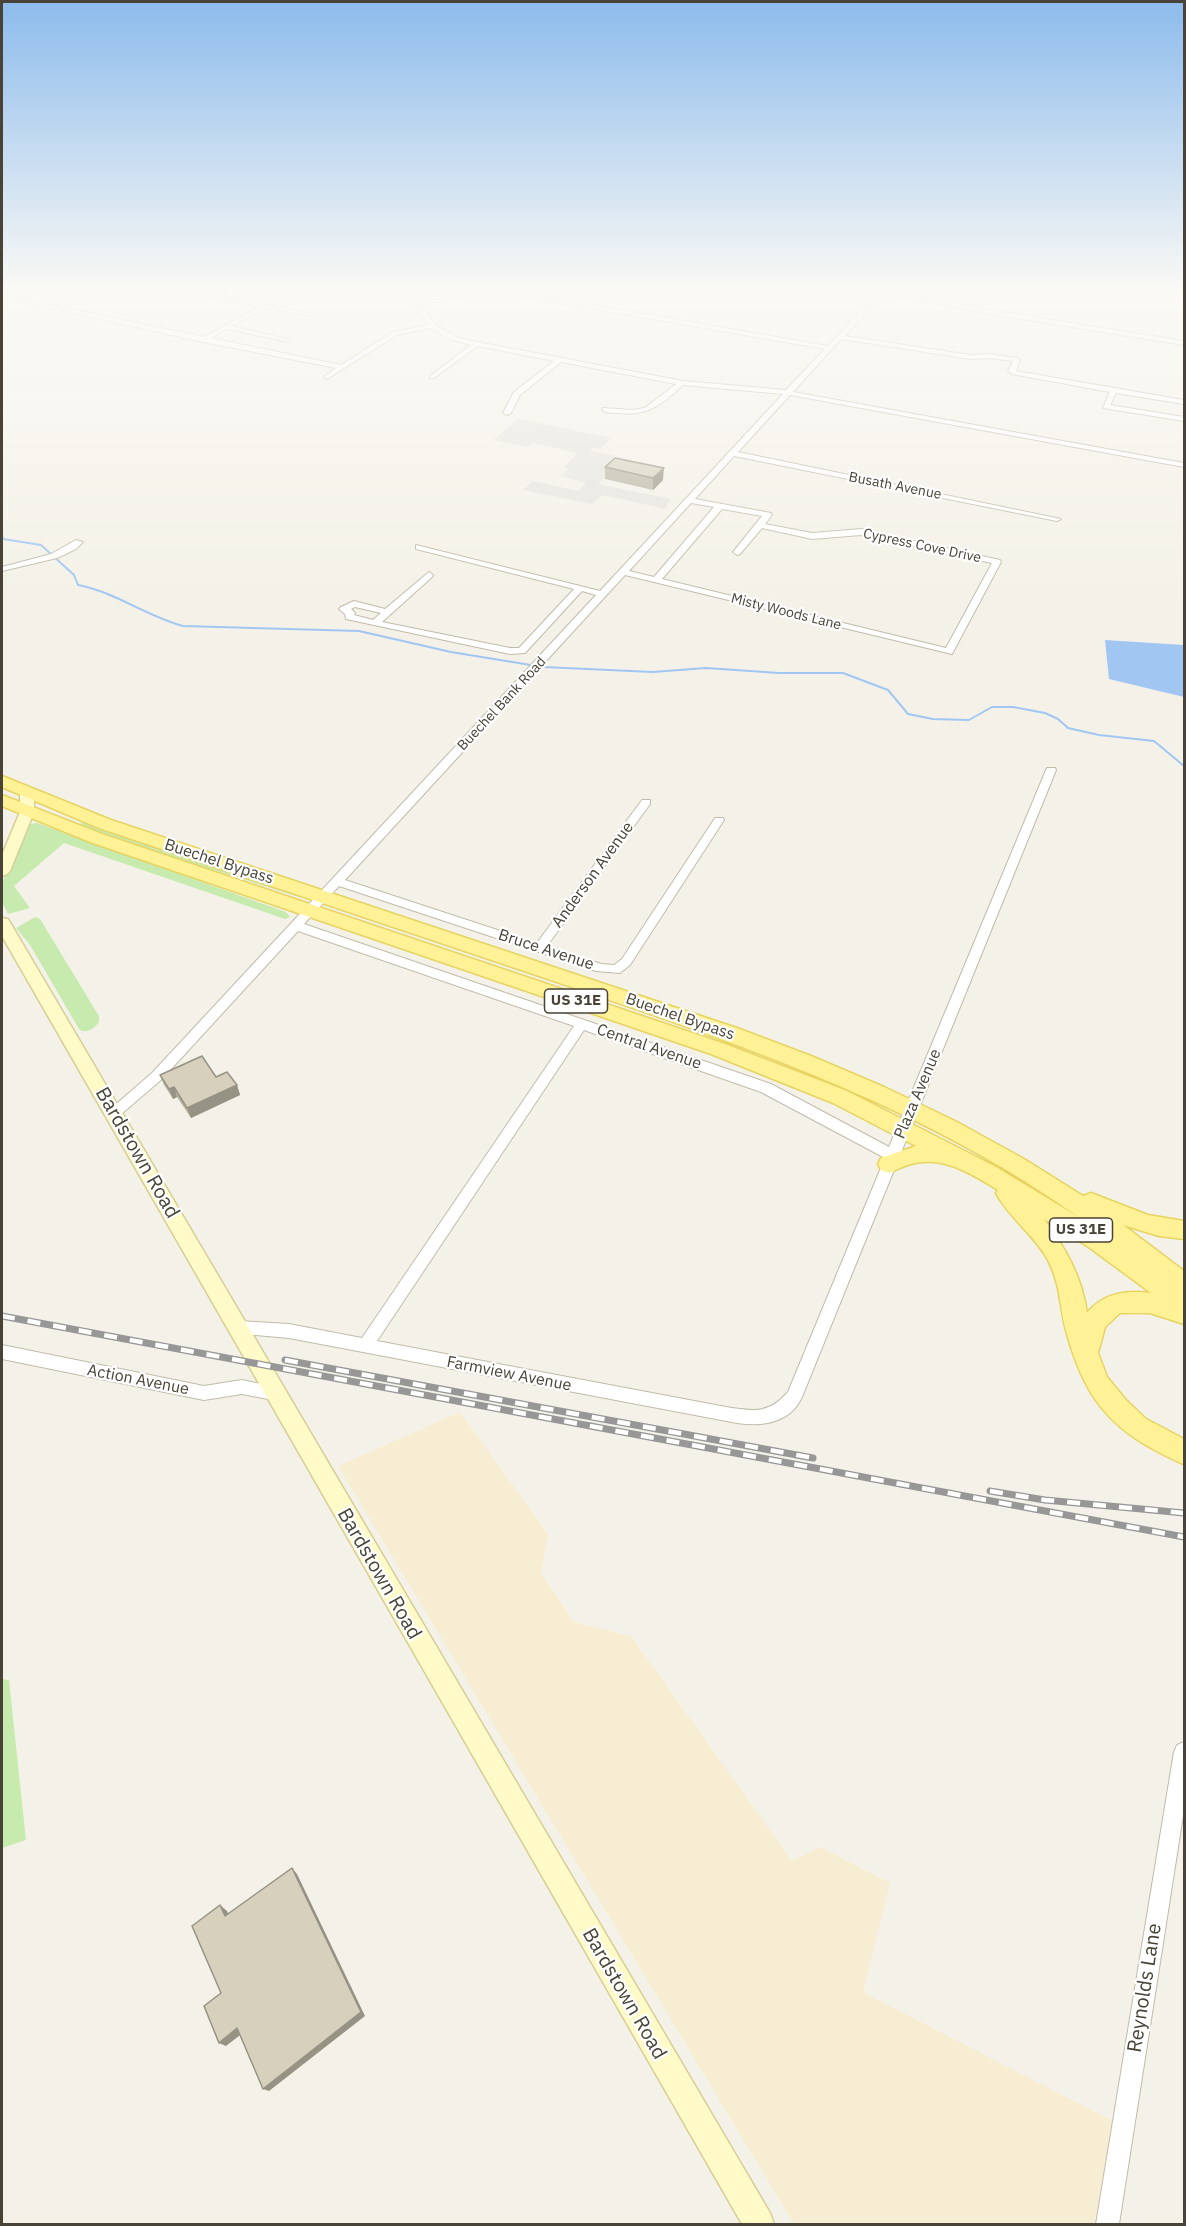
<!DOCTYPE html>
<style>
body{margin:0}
#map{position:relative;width:1186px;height:2226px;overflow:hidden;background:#f4f2e8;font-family:"IBM Plex Sans",sans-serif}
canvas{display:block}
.frame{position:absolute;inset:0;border:3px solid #484336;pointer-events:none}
</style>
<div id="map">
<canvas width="1186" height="2226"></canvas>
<div class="frame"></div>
</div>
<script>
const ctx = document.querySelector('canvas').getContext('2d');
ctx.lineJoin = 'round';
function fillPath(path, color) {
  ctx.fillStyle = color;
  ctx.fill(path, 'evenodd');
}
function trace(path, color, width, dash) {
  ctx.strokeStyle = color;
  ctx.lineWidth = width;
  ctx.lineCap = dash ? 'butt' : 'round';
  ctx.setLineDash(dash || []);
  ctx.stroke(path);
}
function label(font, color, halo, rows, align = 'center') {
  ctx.font = font + ' "IBM Plex Sans",sans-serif';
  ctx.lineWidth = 4.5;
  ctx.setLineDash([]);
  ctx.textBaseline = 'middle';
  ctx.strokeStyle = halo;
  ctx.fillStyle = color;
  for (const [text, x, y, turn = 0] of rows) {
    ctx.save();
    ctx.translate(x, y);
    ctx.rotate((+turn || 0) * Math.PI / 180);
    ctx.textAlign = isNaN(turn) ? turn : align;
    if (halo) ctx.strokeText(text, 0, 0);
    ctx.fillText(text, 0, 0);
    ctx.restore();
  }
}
const commercial = new Path2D(`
 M460,1412L548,1534L541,1573L574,1622L631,1636L792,1861L820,1847L890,1883L863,1992L1113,2121L1094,2224H794L338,1466Z`);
const green = new Path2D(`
 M85,822L296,894L299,897L179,859L150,852L85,830L79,824Z
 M37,823L286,912L290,917L285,919L64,843L14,886L30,908L8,914L2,902V883L23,829L29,824Z
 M35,917L40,919L99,1016V1022C95,1028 86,1035 79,1029L30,945L16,928Z
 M2,1679L9,1680L26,1840L2,1848Z`);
const parking = new Path2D(`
 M518,419L612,438L600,449L593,447L590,451L615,456L608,463L617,465L598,484L671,499L666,505L668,506L665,509L603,495L592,504L523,490L533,481L578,491L586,483L561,476L569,469L564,467L577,453L533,443L528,447L493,440Z`);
const water = new Path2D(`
 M1105,640L1184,645V697L1109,679Z`);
const stream = new Path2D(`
 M2,535L3,539L41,545L74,575L78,585C115,592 146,616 183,626L359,631L451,652L543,667L653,672L706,668L779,673H843L888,690L908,714L933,719L969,720L992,707H1013L1045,713L1058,719L1068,728L1099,735L1154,741L1184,766`);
const street = new Path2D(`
 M180,289H194L264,304L290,289H298L271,305L311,314V316L266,308L232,326L290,340V342L227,329L211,338L341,365L393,332L428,325L402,289H408L414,298L477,290H508L828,346L876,294L852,289H887L990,310L1184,341V345L990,314L884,293L845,336L971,355L988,354L1017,358L1020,360L1016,371L1184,400V404L1116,393L1110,405L1184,417V421L1103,408L1110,392L1012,374L1008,371L1013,361L988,358L971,359L841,339L793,392L1184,463V467L790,395L738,452L1061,519L1057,521L734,456L695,499L771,513L772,515L765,524L812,533L861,529L1000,560L1001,562L952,654L625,575L345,880L537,943L642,800H650V804L547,946L601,964L614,965L622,959L715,818H723L724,820L630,965L620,973L596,971L339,886L304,924L771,1084L889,1147L1046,770L1047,768H1055L1056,770L802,1397C790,1423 762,1427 737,1423L289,1338L234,1333L231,1328L234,1323L239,1321L289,1324L362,1338L574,1026L298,931L162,1079L119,1116H109L107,1112L152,1073L596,595L582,591L525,653L510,654L346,619L345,614L339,609L341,607L354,601L385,609L429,572L433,575L432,577L382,622L510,648H519L574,589L416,549V545L600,591L783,394L683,385C655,411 644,417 606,412L602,410L603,408L632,410L645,408L676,384L561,362L520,395L511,413L507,415L503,413L514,392L554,361L478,346L434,378H430V376L471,345L449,339L431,328L397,335L327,379L325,378V376L336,368L203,342L6,298L9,296L204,337L259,307ZM477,294H508L825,349L786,390L683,381L462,339L437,326L417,301ZM691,503L714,507L654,577L629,571ZM722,509L762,516L733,552L737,555L740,554L762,528L812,539L861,535L992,563L946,648L662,579ZM355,607L381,613L373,620L354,615L355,613L351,609ZM584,1030L761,1092L885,1158L788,1392C768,1415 753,1411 726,1407L377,1341Z
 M76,540L83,542L76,549L57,558L2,571V567L51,554Z
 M2,1345L204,1386L242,1380L280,1388L282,1393L280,1398L274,1400L242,1394L204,1400L2,1359Z
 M1184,1742V1809L1119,2224H1096L1174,1752L1177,1745Z`);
const secondary = new Path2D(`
 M20,289H31L2,303V298Z
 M27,789L34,793V812L10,871L7,874L2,876V855L20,812V793Z
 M2,918L8,919L770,2213L774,2224H742L2,936Z`);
const primary = new Path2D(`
 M2,776L111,820L737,1028L811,1056L884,1087L955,1121L1024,1159L1083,1196L1091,1193L1148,1215L1184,1221V1239L1159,1236L1123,1225L1184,1271V1324L1150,1313H1120L1105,1327L1098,1353L1107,1377L1126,1400L1146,1419L1184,1439V1464C1173,1460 1162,1454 1151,1448C1102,1421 1082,1387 1067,1334C1059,1308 1062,1289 1049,1262C1036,1236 1009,1218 996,1193L998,1190C972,1174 943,1155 911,1164C903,1166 896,1170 889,1173L881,1170L878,1164L881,1158L916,1146L833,1103L711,1054L90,842L2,806V795L102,834L725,1044L847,1091L996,1167L1080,1218C919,1103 733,1042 548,979C398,929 249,878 99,828L2,787ZM1044,1219L1090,1248L1151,1293C1126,1290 1103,1293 1087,1313C1082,1277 1066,1249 1044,1219Z`);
const rail = new Path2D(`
 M2,1316L1184,1537
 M285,1360L813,1458
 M990,1491L1045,1500L1184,1513`);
const wall = new Path2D(`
 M605,467L663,480L653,490L605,479Z
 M160,1075L216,1077L237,1085L240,1095L191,1118L177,1097L173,1099L164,1085Z`);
const shadedWall = new Path2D(`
 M664,468L663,480L653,490V478Z
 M237,1085L240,1095L191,1118L187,1108Z
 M174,1087L177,1097L173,1099L169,1089Z
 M292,1868L297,1874L365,2016L269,2091L263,2089Z
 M220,1905L227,1911L232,1922L225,1916Z
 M237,2028L244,2032L226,2046L219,2043Z`);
const building = new Path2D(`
 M615,458L664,468L653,478L605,467Z
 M202,1056L216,1077L227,1072L237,1085L187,1108L174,1087L169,1089L160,1075Z
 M292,1868L361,2012L263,2089L237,2028L219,2043L204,2006L221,1993L192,1926L220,1905L225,1916Z`);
const farStreetnames = [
 ["Busath Avenue",895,486,11],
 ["Cypress Cove Drive",922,546,12],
 ["Misty Woods Lane",786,612,14],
 ["Buechel Bank Road",502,704,-47]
];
const shields = [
 [576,1001,63],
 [1081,1230,63]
];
const shieldNames = [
 ["US 31E",576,1001],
 ["US 31E",1081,1230]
];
const streetNames = [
 ["Buechel Bypass",219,862,18],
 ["Anderson Avenue",593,875,-54],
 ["Bruce Avenue",546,950,18],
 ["Buechel Bypass",680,1017,19],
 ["Central Avenue",649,1047,19],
 ["Plaza Avenue",918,1094,-67],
 ["Farmview Avenue",509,1374,11],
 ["Action Avenue",138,1380,11]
];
const nearStreetnames = [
 ["Bardstown Road",137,1153,60],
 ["Bardstown Road",379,1574,60],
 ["Reynolds Lane",1145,1988,-81],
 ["Bardstown Road",624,1994,60]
];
fillPath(commercial, '#f6edd2');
fillPath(green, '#c7eaaf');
fillPath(parking, '#e5e4df');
fillPath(water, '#a2c6f2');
trace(stream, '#a2c6f2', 2);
trace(street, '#c0bcaa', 2);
trace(secondary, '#d6ce96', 3);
trace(primary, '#e7d362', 3);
fillPath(street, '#fff');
fillPath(secondary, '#fffac7');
fillPath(primary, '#fff196');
trace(rail, '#979797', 7);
trace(rail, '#fff', 4.5, [13]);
fillPath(wall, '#b8b3a2');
fillPath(shadedWall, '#969284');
fillPath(building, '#d6d0bc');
trace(building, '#969284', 1.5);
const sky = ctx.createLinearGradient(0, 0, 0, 601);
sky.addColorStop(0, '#8cbbec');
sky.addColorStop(0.48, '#faf9f5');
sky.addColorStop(1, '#faf9f500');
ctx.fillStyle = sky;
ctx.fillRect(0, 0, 1186, 601);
label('14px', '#484336', '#fff', farStreetnames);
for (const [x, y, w] of shields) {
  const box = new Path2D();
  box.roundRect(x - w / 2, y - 12, w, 24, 4.5);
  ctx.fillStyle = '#fff';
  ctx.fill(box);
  trace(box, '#484336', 1.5);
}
label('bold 15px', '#484336', null, shieldNames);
label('16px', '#484336', '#fff', streetNames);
label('20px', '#484336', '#fff', nearStreetnames);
</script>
